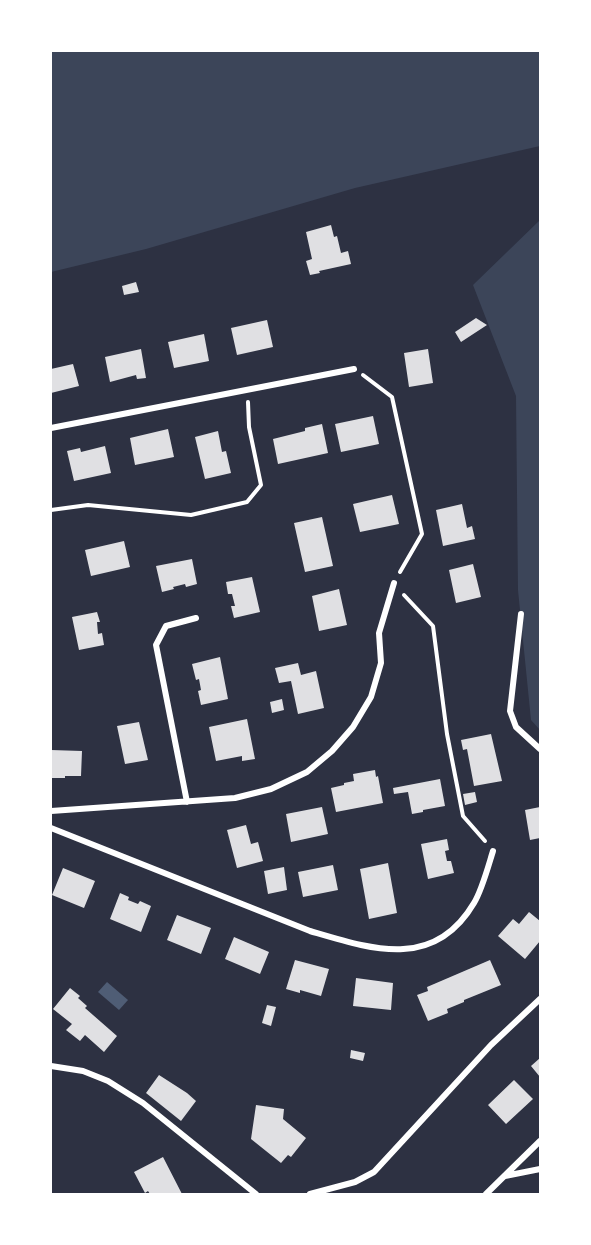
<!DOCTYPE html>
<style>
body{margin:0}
#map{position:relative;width:591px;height:1245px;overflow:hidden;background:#2d3142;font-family:"Open Sans",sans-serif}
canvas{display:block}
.frame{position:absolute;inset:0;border:52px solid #fff;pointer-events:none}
</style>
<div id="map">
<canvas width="591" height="1245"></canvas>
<div class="frame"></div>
</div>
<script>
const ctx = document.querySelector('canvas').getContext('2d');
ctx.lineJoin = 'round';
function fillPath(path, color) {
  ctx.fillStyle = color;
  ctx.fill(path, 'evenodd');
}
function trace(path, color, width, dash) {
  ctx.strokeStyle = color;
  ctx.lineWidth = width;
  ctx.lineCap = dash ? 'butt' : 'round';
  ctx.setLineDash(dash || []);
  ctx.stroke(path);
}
const green = new Path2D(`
 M51,51H540V146L355,188L146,249L51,272Z
 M540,220V730L531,720L518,590L516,396L473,285Z`);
const water = new Path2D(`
 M107,982L128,1000L119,1010L98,992Z`);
const building = new Path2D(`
 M331,225L334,237L337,236L341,253L348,251L351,264L319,271L320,273L310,275L306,261L312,259L306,232Z
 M136,282L139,292L124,295L122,286Z
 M476,318L487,325L461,342L455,332Z
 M267,320L273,347L237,355L231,328Z
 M204,334L209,361L174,368L168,342Z
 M141,349L146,378L137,379L136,375L110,382L105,357Z
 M428,349L433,383L409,387L404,353Z
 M73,364L79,386L51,393V369Z
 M373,416L379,444L341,452L335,424Z
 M322,424L328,453L278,464L273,439L305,431V428Z
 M168,429L174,457L135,465L130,438Z
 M218,431L222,452L226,451L231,473L205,479L195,437Z
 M105,446L111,473L74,481L67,451L80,448L81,452Z
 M392,495L399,524L360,532L353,504Z
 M462,504L467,528L472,526L475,539L443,546L436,510Z
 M322,517L333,566L305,572L294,523Z
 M124,541L130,567L91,576L85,550Z
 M192,559L197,584L186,587L185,584L173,587L174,589L162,592L156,566Z
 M473,564L481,597L456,603L449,570Z
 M252,577L260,612L234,618L231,606H235L232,594H228L226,582Z
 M339,589L347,625L319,631L312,596Z
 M97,612L100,622H97L98,634L102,633L104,645L79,650L72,617Z
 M220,657L228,699L201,705L198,691L201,690L199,679L196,680L192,664Z
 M298,663L301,675L316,671L324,708L298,714L291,681L279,683L275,668Z
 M282,699L284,710L272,713L270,702Z
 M247,719L255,759L242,761V756L216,761L209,727Z
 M139,722L148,760L125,764L117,726Z
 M491,734L502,781L474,786L467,749L463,750L461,740Z
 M51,750L82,751L81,776H65V778H51Z
 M375,770L376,777L378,776L383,803L336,812L331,788L344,785V783L354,781L353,774Z
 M440,779L445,806L423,810V812L412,814L408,792L394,794L393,788Z
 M475,792L477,802L465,805L463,794Z
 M322,807L328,834L291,842L286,814Z
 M540,807V838L530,840L525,810Z
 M246,825L251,844L258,842L263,861L237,868L227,830Z
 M447,839L449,850L445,851L447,861H451L454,873L428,879L421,844Z
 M388,863L397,913L369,919L360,869Z
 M333,865L338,890L303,897L298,872Z
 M284,867L287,890L268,894L264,871Z
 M63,868L95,881L84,908L52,895Z
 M120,893L129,897L128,900L138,904L140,901L151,906L141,932L110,919Z
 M529,912L540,921V941L525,959L498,936L513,919L519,924Z
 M177,915L211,928L201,954L167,940Z
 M234,937L269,952L260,974L225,959Z
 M295,960L329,969L321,996L300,990V993L286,989Z
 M490,960L501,985L464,1000V1002L447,1009L448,1013L428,1021L417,995L428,991L427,987Z
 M356,978L393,983L391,1010L353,1006Z
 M70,988L80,996L78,998L87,1006L85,1008L117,1036L104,1052L85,1035L80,1041L66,1030L72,1024L53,1009Z
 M267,1005L276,1007L271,1026L262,1023Z
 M351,1050L365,1053L363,1061L350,1058Z
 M540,1058V1077L531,1066Z
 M159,1075L187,1093L196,1101L181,1121L146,1093Z
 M514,1080L533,1099L506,1124L488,1105Z
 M256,1105L284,1109L283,1119L306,1138L291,1157L288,1155L281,1163L251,1139Z
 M163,1157L182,1194H150L148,1191L145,1193L134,1172Z`);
const path = new Path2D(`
 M363,375L392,397L422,534L400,572
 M51,510L88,505L191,515L247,502L261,485L249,427L248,402
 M404,595L433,626L447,734L463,816L485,841`);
const minor = new Path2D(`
 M51,428L354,369
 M521,614L510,711L516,727L540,749
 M187,802L156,645L166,626L196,618
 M51,811L235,798L271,789L307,772L332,751L353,727L371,697L381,663L379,633L394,583
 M51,828L310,931C371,949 434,971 474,903C482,890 488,867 493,851
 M51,1066L83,1071L108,1081L143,1103L256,1194
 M505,1176L540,1169
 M310,1194L355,1182L374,1172L491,1045L540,999
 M486,1194L540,1141`);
fillPath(green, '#3c4559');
fillPath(water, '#4f5d75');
fillPath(building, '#e0e0e3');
trace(path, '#fff', 4);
trace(minor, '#fff', 6);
</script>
